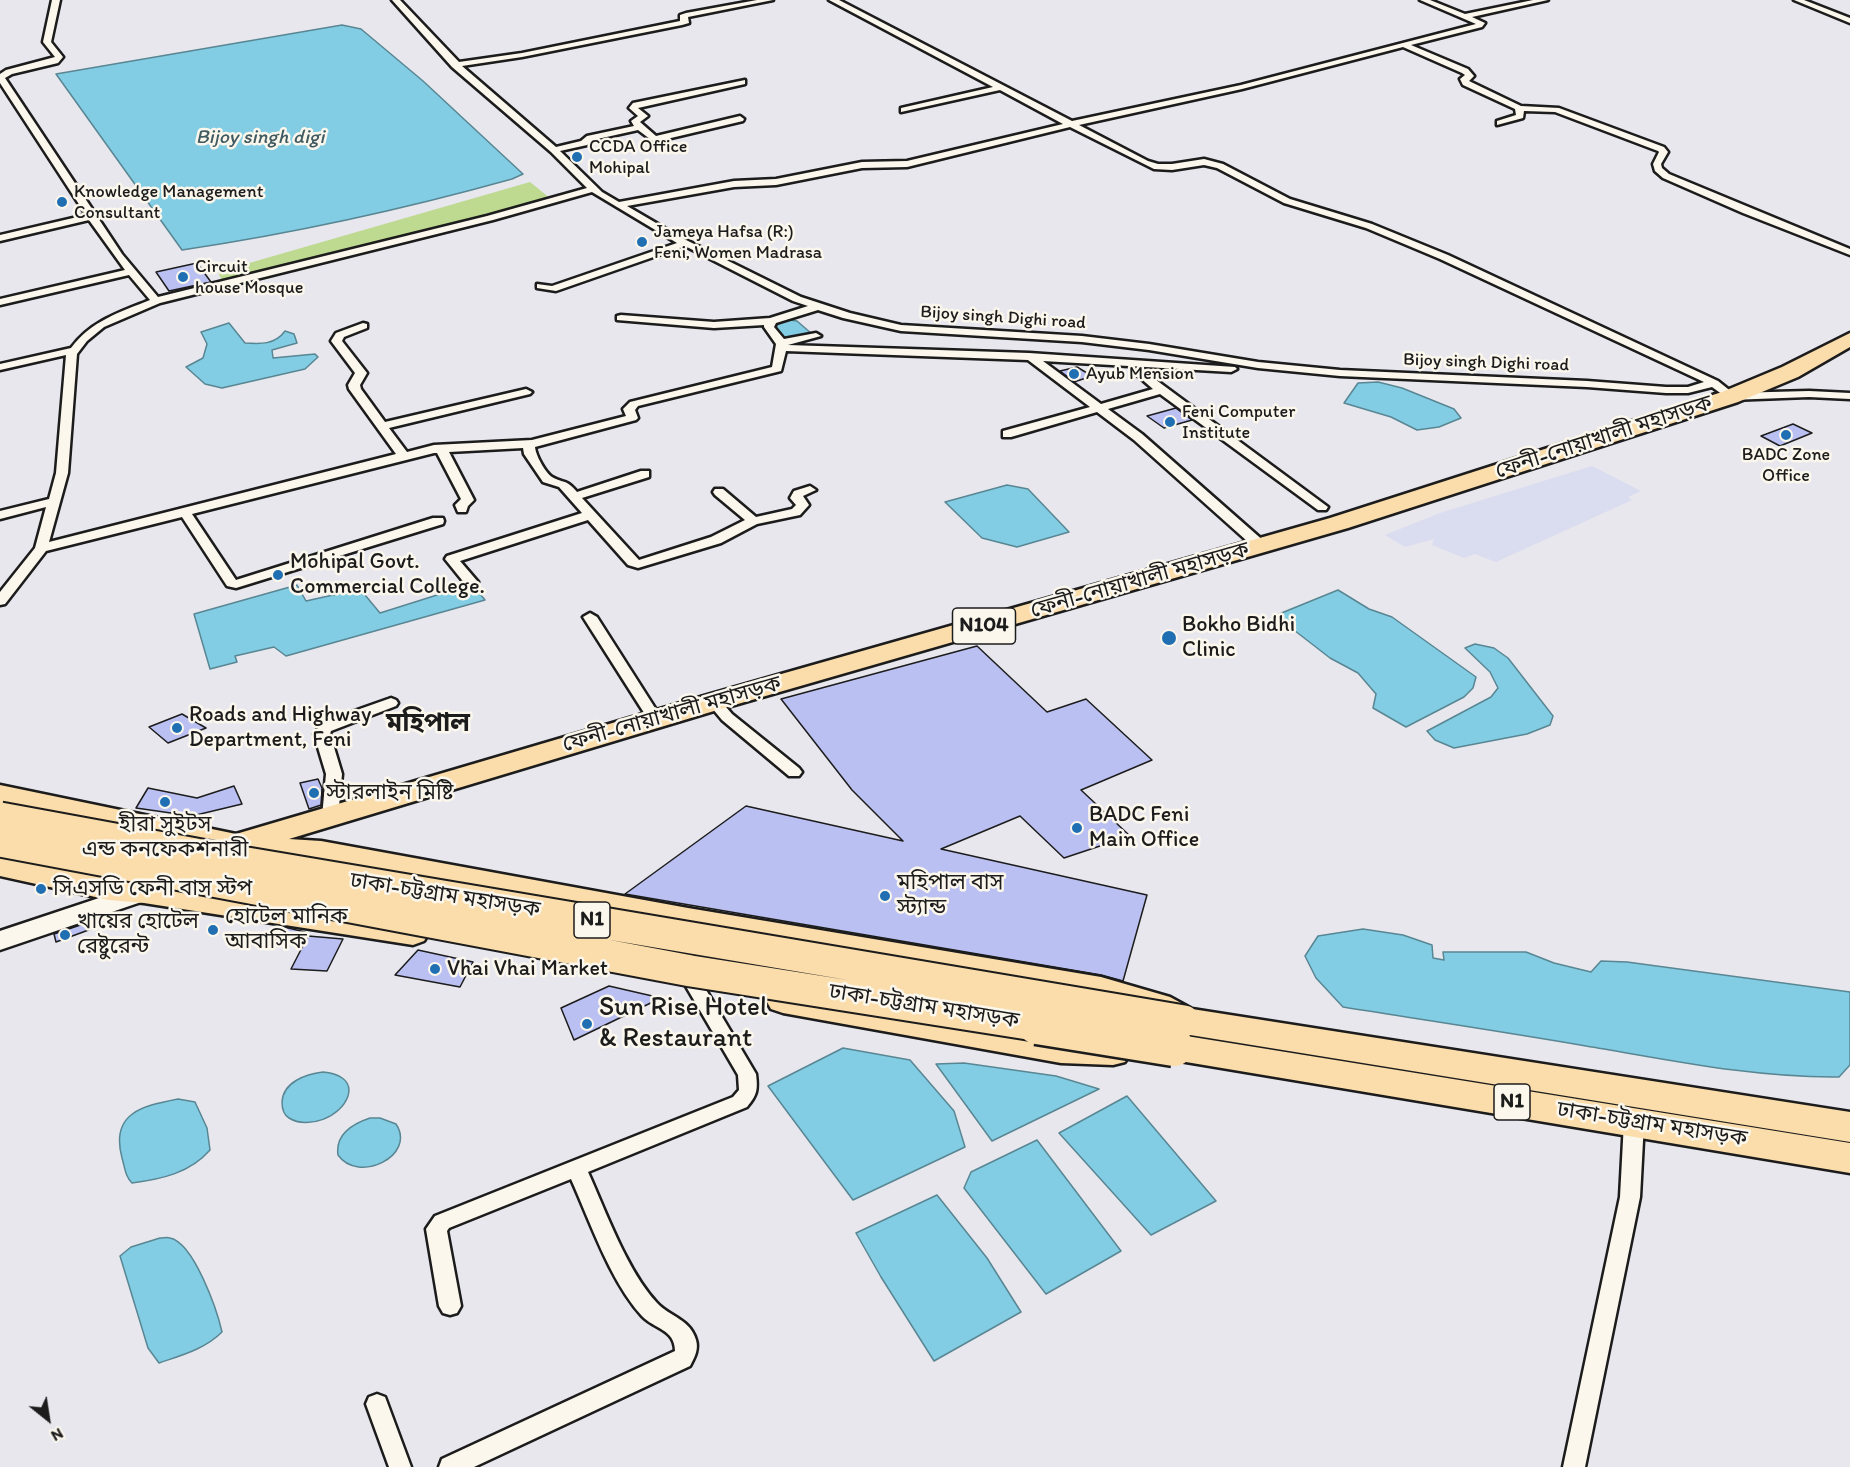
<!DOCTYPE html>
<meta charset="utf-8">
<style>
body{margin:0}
#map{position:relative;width:1850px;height:1467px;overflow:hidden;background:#e8e7ee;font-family:Itim,sans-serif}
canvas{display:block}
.north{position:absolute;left:18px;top:1389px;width:60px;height:60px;-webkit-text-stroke:4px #fbf7ec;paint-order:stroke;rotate:150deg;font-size:16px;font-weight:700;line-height:24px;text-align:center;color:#1c1c1c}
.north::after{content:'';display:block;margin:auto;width:21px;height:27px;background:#1c1c1c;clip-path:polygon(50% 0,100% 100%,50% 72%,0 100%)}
</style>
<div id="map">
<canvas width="1850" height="1467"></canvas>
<div class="north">N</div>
</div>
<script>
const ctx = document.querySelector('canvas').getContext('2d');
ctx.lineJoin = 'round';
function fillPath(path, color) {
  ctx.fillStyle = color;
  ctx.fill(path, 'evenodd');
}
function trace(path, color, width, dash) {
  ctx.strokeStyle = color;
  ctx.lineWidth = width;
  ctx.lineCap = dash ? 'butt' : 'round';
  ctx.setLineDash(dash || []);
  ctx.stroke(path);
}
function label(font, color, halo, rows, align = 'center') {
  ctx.font = font + ' Itim,"Noto Sans Bengali",sans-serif';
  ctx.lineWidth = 5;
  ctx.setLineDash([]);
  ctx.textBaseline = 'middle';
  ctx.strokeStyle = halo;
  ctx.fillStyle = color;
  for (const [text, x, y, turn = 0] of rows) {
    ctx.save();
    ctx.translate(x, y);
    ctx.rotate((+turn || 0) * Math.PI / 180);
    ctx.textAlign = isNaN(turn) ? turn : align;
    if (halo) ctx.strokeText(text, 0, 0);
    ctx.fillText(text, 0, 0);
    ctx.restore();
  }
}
const built = new Path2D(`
 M1592,466L1641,491L1628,497L1632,500L1496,562L1475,554L1464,558L1432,545L1434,539L1405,547L1385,535L1440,513Z`);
const green = new Path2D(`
 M530,182L551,199L470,221L222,281L218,272Z`);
const water = new Path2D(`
 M342,25L361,29L423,81L523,174L512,179C401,210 296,233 182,250L56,74Z
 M790,320L797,321L812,334L784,340L776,329L778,323Z
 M229,323L245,343C260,344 275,345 285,331L294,334L297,343L272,350L273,358L315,354L318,357L305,369L222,388L205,384L186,367L203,358L207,344L201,332Z
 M1378,382L1402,388L1454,409L1461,418L1439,427L1417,430L1391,417L1344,403L1358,383Z
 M1007,485L1028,489L1069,532L1017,547L982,538L945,502Z
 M472,584L485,600L286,656L274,647L235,656L237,662L210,669L194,614L297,585L306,601L360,589L380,613Z
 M1338,590L1369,609L1392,617L1476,677L1473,688L1464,697L1406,727L1373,708L1376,694L1358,673L1330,658L1290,627L1279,614Z
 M1475,644L1494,648L1508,658L1553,716L1550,725L1527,734L1454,748L1435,740L1427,731L1491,697L1498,688L1490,672L1465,648Z
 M1363,929L1403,935L1432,945L1433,958L1444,960L1443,952H1526L1554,963L1591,972L1601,961L1627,962L1850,992V1065L1839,1077C1754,1078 1670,1060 1586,1046C1505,1032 1424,1020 1343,1007L1316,978L1305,956L1318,936Z
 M843,1048L910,1060L954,1111L965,1147L853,1200L768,1086Z
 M964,1063L1056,1076L1099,1089L992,1141L936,1064Z
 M323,1072C336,1073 353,1079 348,1096C341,1117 308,1130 289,1118C284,1115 282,1109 282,1102C283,1082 306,1074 323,1072Z
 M1127,1096L1216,1201L1151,1235L1059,1133Z
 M178,1099L195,1102L207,1128L210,1150C190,1173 162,1179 132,1183C125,1176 125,1168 122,1158C110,1113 142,1106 178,1099Z
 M370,1118H380L396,1124C417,1156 358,1184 338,1155C335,1134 352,1124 370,1118Z
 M1037,1140L1121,1251L1046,1294L964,1188L971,1172Z
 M937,1195L987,1258L1021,1312L934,1361L881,1277L856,1233Z
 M160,1238C164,1238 167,1237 170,1238C194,1243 217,1310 222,1332C205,1349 182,1355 159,1363L148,1348L120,1256L131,1247Z`);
const building = new Path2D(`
 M197,263L211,282L169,291L156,272Z
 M1077,367L1092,376L1074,382L1060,371Z
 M1176,408L1192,420L1164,428L1147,416Z
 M1793,424L1812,433L1780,446L1761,436Z
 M977,646L1047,712L1086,699L1152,760L1081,790L1130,836L1064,858L1020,816L941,849L1147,895L1123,981L1101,975L625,894L746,806L903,841L852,790L781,699Z
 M182,714L206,728L168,743L149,727Z
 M318,779L322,788L321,805L309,809L300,783Z
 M234,786L242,804L192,816L136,808L148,788L197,798Z
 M92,921L94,928L56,942L54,934Z
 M280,927H284L305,932L295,944L270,939Z
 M308,936L343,939L327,971L291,969Z
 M418,950L473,962L460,987L395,975Z
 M609,986L661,998L574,1040L561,1008Z`);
const street = new Path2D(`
 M52,0H60L51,42L63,57L58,63L12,74L5,78L122,254L158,297L487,216L587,188L551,152L452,67L392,0H400L459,62L522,53L680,21V15L686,13L757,0H773L688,17L689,23L682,25L522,57L462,66L556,147L581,141L587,136L634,126L631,121L638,116L629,108L633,103L745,80V84L638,108L648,116L640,122L656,136L740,116L744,119L743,121L654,142L638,130L593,140L587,145L560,151L602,192L619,202L734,181L776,179L862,162L907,161L1063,124L1000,90L901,112V108L993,87L829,0H839L1072,121L1241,85L1476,24L1420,0H1430L1465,14L1533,0H1548L1472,17L1485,23L1482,27L1411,45L1468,69L1474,76L1469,81L1521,106L1559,108L1664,147L1668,152L1661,164L1662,168L1669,174L1850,249V255L1743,213L1663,178L1655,171L1653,164L1659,152L1658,151L1555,112L1524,111L1523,118L1497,125V121L1516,115L1515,109L1463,85L1460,79L1465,75L1462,73L1403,47L1242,89L1079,125L1148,161L1158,164H1172L1204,159L1223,164L1290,199L1372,224L1448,255L1718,381L1733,393L1809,391L1850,393V399L1809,397L1730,400L1712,387L1688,393H1666L1587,387L1340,376L1258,368L1149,350L1082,342L901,331L843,318L818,310L776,323L774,327L784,339L816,333L821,336L788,345L1029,353L1235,367L1237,369L1231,372L1043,361L1101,404L1153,389L1138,376L1140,374H1148L1328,507L1326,510H1318L1160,394L1108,409L1142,434L1266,543L1268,546L1266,549H1256L1134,440L1097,412L1011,437H1003V431L1090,407L1028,360L786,351L781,371L638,406L635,410L638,418L636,420L535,447C536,456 545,472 552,477C564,484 565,478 577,492L641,471H649V477L582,498L639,560L711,537L745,520L715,495L713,492L715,489H723L756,517L792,509L796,505L790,498L794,491L810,486L816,490L803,496L809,505L800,515L757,524L721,543L638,568L628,565L588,520L460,561L478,582L471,586L466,585L445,559L447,556L582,513L559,487L543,482L524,454L523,448L449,452L474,500L468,506L466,512H458L455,505L461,499L437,453H434L192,514L236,580L433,518H443L444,521L443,524L236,588L227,586L182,517L46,551L5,604L0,605V592L35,548L46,507L0,519V511L49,499L56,473L66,355L0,370V364L71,348C91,321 120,312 150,300L129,275L0,305V299L125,270L89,220L0,241V235L86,215L0,83V74L6,70L55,57L43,42ZM1070,127L1154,169L1172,170L1204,165L1217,168L1284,203L1366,228L1440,259L1704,382L1688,387H1666L1587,381L1340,370L1258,362L1149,344L1082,336L901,325L850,313L801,297L680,237L627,206L734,187L776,185L862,168L907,167ZM592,192L677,243L552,286L537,284V288L556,291L685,246L793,301L808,306L770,318L714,322L621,315L617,316V320L714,328L764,325V327L776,344L772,367L630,402L623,409L626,416L532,440L434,445L407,452L389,428L530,394L532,392L526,389L385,422L361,389L360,385L367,373L342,341L344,337L367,328V324L363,323L336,333L331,341L355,373L348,385L349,389L396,454L49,542L68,473L77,354L87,341L104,327L160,303L493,220Z
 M1794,0H1804L1850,18V23Z
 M590,613L597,617L662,719L660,722H650L648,719L583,617Z
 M714,697L719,699L732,714L799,768L802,772L799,776H789L722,720L707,702Z
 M391,698L396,700L398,703L396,706L331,731L330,734L342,774L338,817L336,821H324L322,817L326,774L314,734L323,722Z
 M693,976L699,978L756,1074C758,1090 757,1095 747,1107L588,1172C606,1212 627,1271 657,1303C670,1317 690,1319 696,1340C699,1350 694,1358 690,1366L474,1467H439L442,1459L675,1351C675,1329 654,1329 642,1316C610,1281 590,1221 571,1179L449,1228L447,1231L461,1306L457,1313L450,1315L443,1313L439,1306L426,1229L435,1216L733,1097L739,1090L738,1075L684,983L687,978Z
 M1634,1114L1641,1117L1644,1122L1640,1197L1585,1467H1563L1620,1197L1624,1122L1627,1117Z
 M377,1394L385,1397L411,1467H389L366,1404L369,1397Z`);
const secondary = new Path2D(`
 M144,883L153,886L157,892L153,898L0,950V931Z`);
const highway = new Path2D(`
 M1850,333V347L1798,377L1738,402L1348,528L724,708L289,839L321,841L688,908L1101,977L1170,997L1192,1009L1850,1112V1142L1184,1034L1172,1030L1147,1016L1101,1003L688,930L321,863L236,855L0,805V785L236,834L704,696L1330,518L1722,392L1782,367Z
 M0,854L109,878L144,881L413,921L424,925L429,933L424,941L413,945L144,903L109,900L0,876Z
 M783,987L1061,1037L1113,1039L1125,1042L1130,1052L1125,1062L1113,1065L1061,1063L783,1013L771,1009L766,1000L771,991Z
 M1174,1034L1850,1143V1173L1174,1060L1156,1063L1144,1059L1139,1050L1144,1041Z`);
const highwayBridgeFar1 = new Path2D(`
 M0,818L223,859L1184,1021
 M0,841L691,971L1047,1027`);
const highwayBridge = new Path2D(`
 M1037,1025L1174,1047`);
const markers = [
 [577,157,6,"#1f6fb2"],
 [62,202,6,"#1f6fb2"],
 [642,242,6,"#1f6fb2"],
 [183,277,6,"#1f6fb2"],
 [1074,374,6,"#1f6fb2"],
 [1170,422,6,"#1f6fb2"],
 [1786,435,6,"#1f6fb2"],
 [278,575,6,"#1f6fb2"],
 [1169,638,8,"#1f6fb2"],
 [177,728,6,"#1f6fb2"],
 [314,793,6,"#1f6fb2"],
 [165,802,6,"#1f6fb2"],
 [1077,828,6,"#1f6fb2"],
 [41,889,6,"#1f6fb2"],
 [885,896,6,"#1f6fb2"],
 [213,930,6,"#1f6fb2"],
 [65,935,6,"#1f6fb2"],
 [435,969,6,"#1f6fb2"],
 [587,1024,6,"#1f6fb2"]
];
const farPoinames = [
 ["CCDA Office",589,147],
 ["Mohipal",589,168],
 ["Knowledge Management",74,192],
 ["Consultant",74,213],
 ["Jameya Hafsa (R:)",654,232],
 ["Feni, Women Madrasa",654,253],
 ["Circuit",195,267],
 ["house Mosque",195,288],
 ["Ayub Mension",1086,374],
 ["Feni Computer",1182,412],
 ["Institute",1182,433],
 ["BADC Zone",1786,455,"center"],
 ["Office",1786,476,"center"]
];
const farStreetnames = [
 ["Bijoy singh Dighi road",1003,318,4],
 ["Bijoy singh Dighi road",1486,363,2]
];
const farWaternames = [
 ["Bijoy singh digi",260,138]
];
const shields = [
 [984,626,63],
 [592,920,36],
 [1512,1102,36]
];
const shieldNames = [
 ["N104",984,626],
 ["N1",592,920],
 ["N1",1512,1102]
];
const streetNames = [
 ["ফেনী-নোয়াখালী মহাসড়ক",1604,438,-18],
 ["ফেনী-নোয়াখালী মহাসড়ক",1140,581,-16],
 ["ফেনী-নোয়াখালী মহাসড়ক",672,715,-16],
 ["ঢাকা-চট্টগ্রাম মহাসড়ক",445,896,9],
 ["ঢাকা-চট্টগ্রাম মহাসড়ক",924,1007,9],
 ["ঢাকা-চট্টগ্রাম মহাসড়ক",1652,1125,9]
];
const poiNames = [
 ["Mohipal Govt.",290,562],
 ["Commercial College.",290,587],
 ["Bokho Bidhi",1182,625],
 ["Clinic",1182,650],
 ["Roads and Highway",189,715],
 ["Department, Feni",189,740],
 ["স্টারলাইন মিষ্টি",326,793],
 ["BADC Feni",1089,815],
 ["Main Office",1089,840],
 ["হীরা সুইটস",165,825,"center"],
 ["এন্ড কনফেকশনারী",165,850,"center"],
 ["মহিপাল বাস",897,883],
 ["স্ট্যান্ড",897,908],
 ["সিএসডি ফেনী বাস স্টপ",53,889],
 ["হোটেল মানিক",225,917],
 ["আবাসিক",225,942],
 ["খায়ের হোটেল",77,922],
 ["রেষ্টুরেন্ট",77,947],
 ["Vhai Vhai Market",447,969]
];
const quarterNames = [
 ["মহিপাল",428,724]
];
const nearPoinames = [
 ["Sun Rise Hotel",599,1008],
 ["& Restaurant",599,1039]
];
fillPath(built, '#dadcef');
fillPath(green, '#bed990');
fillPath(water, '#82cde3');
trace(water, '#598693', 1.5);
fillPath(building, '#bac1f2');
trace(building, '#1c1c1c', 1.5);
trace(street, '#1c1c1c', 5);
trace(secondary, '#1c1c1c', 5);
trace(highway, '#1c1c1c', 5);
fillPath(street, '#fbf7ec');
fillPath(secondary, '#fbf7ec');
fillPath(highway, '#fbddab');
trace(highwayBridgeFar1, '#1c1c1c', 35, []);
trace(highwayBridge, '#1c1c1c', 43, []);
trace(highwayBridgeFar1, '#fbddab', 31);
trace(highwayBridge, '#fbddab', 38);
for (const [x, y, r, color] of markers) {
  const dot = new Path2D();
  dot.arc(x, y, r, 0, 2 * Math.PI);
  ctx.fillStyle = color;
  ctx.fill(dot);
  trace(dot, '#fbf7ec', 2);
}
label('18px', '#1c1c1c', '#fbf7ec', farPoinames, 'left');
label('18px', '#1c1c1c', '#fbf7ec', farStreetnames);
label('italic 20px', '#405a62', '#fbf7ec', farWaternames);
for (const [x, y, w] of shields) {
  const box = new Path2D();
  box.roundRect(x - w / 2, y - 18, w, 36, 4.5);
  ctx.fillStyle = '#fbf7ec';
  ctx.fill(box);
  trace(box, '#1c1c1c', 1.5);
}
label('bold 21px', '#1c1c1c', null, shieldNames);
label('22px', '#1c1c1c', '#fbf7ec', streetNames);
label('22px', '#1c1c1c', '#fbf7ec', poiNames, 'left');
label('bold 26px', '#1c1c1c', '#fbf7ec', quarterNames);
label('27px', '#1c1c1c', '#fbf7ec', nearPoinames, 'left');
</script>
